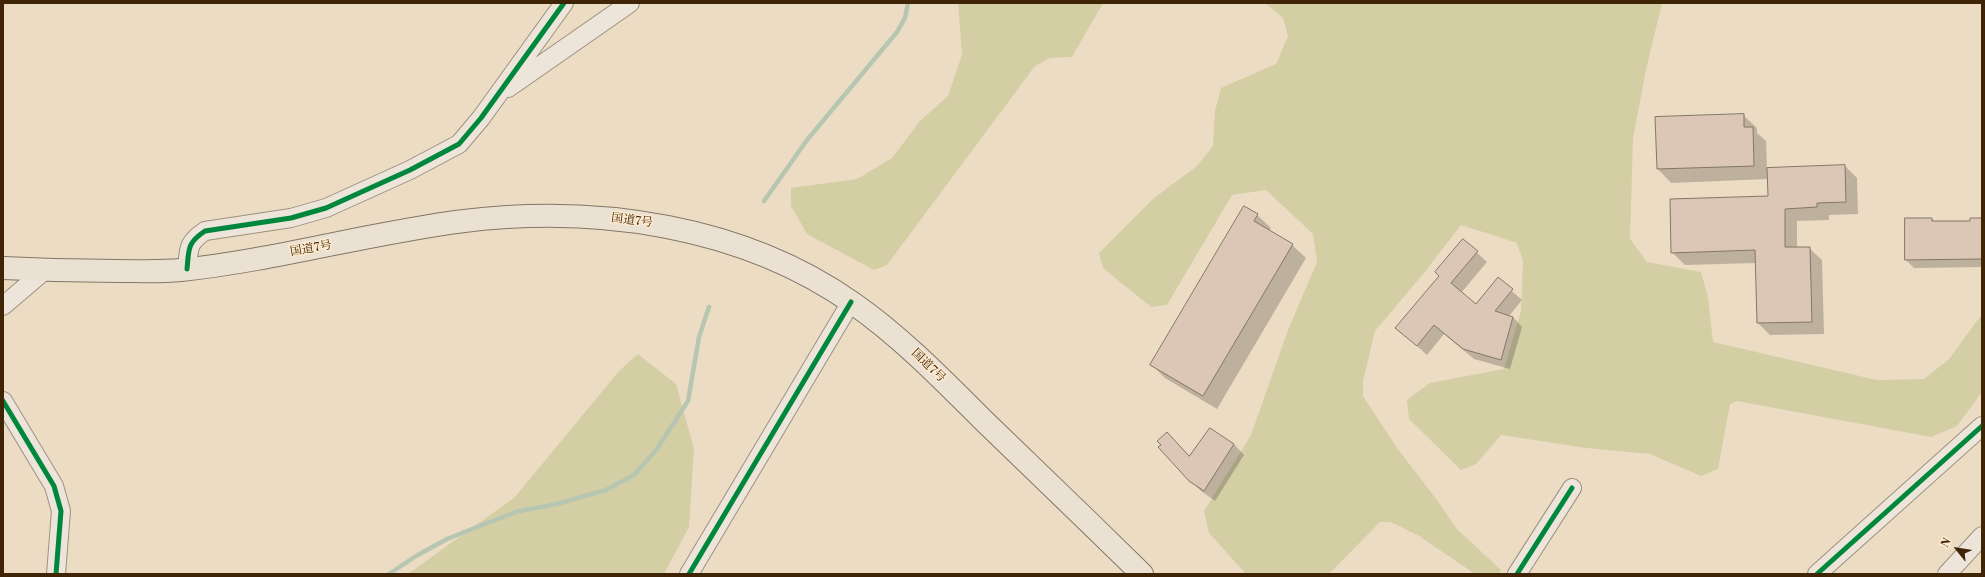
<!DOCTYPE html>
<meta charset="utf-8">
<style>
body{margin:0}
#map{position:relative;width:1985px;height:577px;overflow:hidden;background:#eddcc4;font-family:"Libre Bodoni",serif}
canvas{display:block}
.frame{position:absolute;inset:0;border:4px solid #3f2405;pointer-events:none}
.north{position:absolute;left:1937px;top:529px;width:40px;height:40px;-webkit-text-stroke:3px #feeace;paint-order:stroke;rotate:300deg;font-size:11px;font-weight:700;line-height:16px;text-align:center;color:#3f2405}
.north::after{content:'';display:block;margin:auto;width:14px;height:18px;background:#3f2405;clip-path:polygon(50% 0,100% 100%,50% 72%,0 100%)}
</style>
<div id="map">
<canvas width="1985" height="577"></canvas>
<div class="frame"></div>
<div class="north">N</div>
</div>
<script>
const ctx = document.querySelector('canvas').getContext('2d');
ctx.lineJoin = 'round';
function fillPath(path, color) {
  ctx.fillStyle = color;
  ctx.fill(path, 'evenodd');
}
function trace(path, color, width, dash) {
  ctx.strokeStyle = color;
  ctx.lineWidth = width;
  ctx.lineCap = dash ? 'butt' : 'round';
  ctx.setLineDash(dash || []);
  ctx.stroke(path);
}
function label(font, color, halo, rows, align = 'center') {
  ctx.font = font + ' "Libre Bodoni","Noto Serif JP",serif';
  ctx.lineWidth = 3;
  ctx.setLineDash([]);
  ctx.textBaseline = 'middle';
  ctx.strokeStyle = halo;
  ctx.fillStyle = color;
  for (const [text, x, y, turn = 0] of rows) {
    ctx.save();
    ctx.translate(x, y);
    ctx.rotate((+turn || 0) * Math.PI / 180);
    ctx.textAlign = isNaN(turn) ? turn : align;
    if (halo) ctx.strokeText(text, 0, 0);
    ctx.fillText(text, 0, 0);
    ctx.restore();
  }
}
const green = new Path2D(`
 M958,3H1103L1072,57L1050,58L1035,66L887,265L874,270L807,234L791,206V188L857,179L892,158L920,121L948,96L962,55Z
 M1265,3H1662L1645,74L1633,139L1630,239L1647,262L1701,272L1708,297L1713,342L1877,380L1924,379L1949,359L1982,314V392L1957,426L1931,437L1737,401L1730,404L1718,469L1701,476L1650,454L1586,448L1501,435L1476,464L1461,470L1409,419L1407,400L1430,383L1504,369L1521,311L1523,261L1517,243L1461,225L1424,273L1375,331L1363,381V396L1397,448L1440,504L1456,528L1501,570L1499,574H1475L1419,536L1391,522H1380L1329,574H1246L1209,533L1204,511L1251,435L1288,330L1317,262L1313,234L1266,190L1232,195L1167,305L1151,307L1103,268L1099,253L1154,198L1197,166L1213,146L1215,111L1221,88L1276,64L1288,36L1283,18Z
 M638,354L676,384L694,449L689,527L664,574H408L515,497L619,371Z`);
const shadow = new Path2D(`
 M1743,115L1757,128V133L1766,141L1767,169L1845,166L1857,178L1858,214L1829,215V220L1797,221V248H1809L1822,260L1824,334L1770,335L1758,323L1756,263L1685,265L1672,252L1769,197L1768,179L1671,183L1658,169Z
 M1257,215L1271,228L1269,231L1292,245L1306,258L1217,409L1165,378L1151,364Z
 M1932,219L1935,222H1971L1982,219V267L1914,268L1906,260Z
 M1463,240L1487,262L1461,293L1476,305L1498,279L1522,300L1509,316L1513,317L1522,327L1510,369L1474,359L1444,334L1427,355L1397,328L1440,276Z
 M1234,444L1244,455L1215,501L1201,491L1190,480L1189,457Z`);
const stream = new Path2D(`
 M764,201L807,140L897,32L905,18L908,3
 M389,574L416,556L447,539L482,525L519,511L557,504L606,490L634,475L657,449L688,401L699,337L709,307`);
const building = new Path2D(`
 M1744,114V127H1753L1754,166L1657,169L1655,117Z
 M1845,165L1846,202L1817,203V207L1785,209V247H1810L1812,322L1757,323L1755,250L1671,253L1670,199L1768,196L1767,168Z
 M1244,206L1258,214L1254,221L1293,244L1203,396L1150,365Z
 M1905,218H1932V221H1970V218H1982V259L1905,260Z
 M1463,239L1478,251L1451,283L1476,304L1498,277L1513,289L1495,311L1513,317L1501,360L1463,349L1434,325L1417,346L1395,328L1439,276L1435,272Z
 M1210,428L1234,444L1204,491L1189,481L1158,447L1161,445L1157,441L1167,432L1189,456Z`);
const minor = new Path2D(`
 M508,88L630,3
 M187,269C189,249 187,243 205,231L291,218L326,208L410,170L459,144L481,118L564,3
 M3,306L44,271
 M3,401L54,486L61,511L56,574
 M689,574L851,302
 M1517,574L1572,488
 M1817,574L1982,426
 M1947,574L1982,536`);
const highway = new Path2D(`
 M3,268C41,270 79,271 118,271C139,271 160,272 181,270C276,260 369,233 464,221C597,205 742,225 854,304C901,337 941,378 982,419C1035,470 1089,522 1142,574`);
const cycleway = new Path2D(`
 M187,269C189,249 187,243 205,231L291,218L326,208L410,170L459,144L481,118L564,3
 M3,401L54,486L61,511L56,574
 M689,574L851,302
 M1517,574L1572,488
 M1817,574L1982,426`);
const streetNames = [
 ["国道7号",632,221,7],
 ["国道7号",311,249,-10],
 ["国道7号",928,366,44]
];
fillPath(green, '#d4cea5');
fillPath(shadow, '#0003');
trace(stream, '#b7c6b1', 4.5);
fillPath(building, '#dcc7b7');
trace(building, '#837665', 1);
trace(minor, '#9d907e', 20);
trace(highway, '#837665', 24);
trace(minor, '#eee5da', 18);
trace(highway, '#ebe1d3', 22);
trace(cycleway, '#00873e', 5);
label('12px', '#3f2405', '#feeace', streetNames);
</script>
